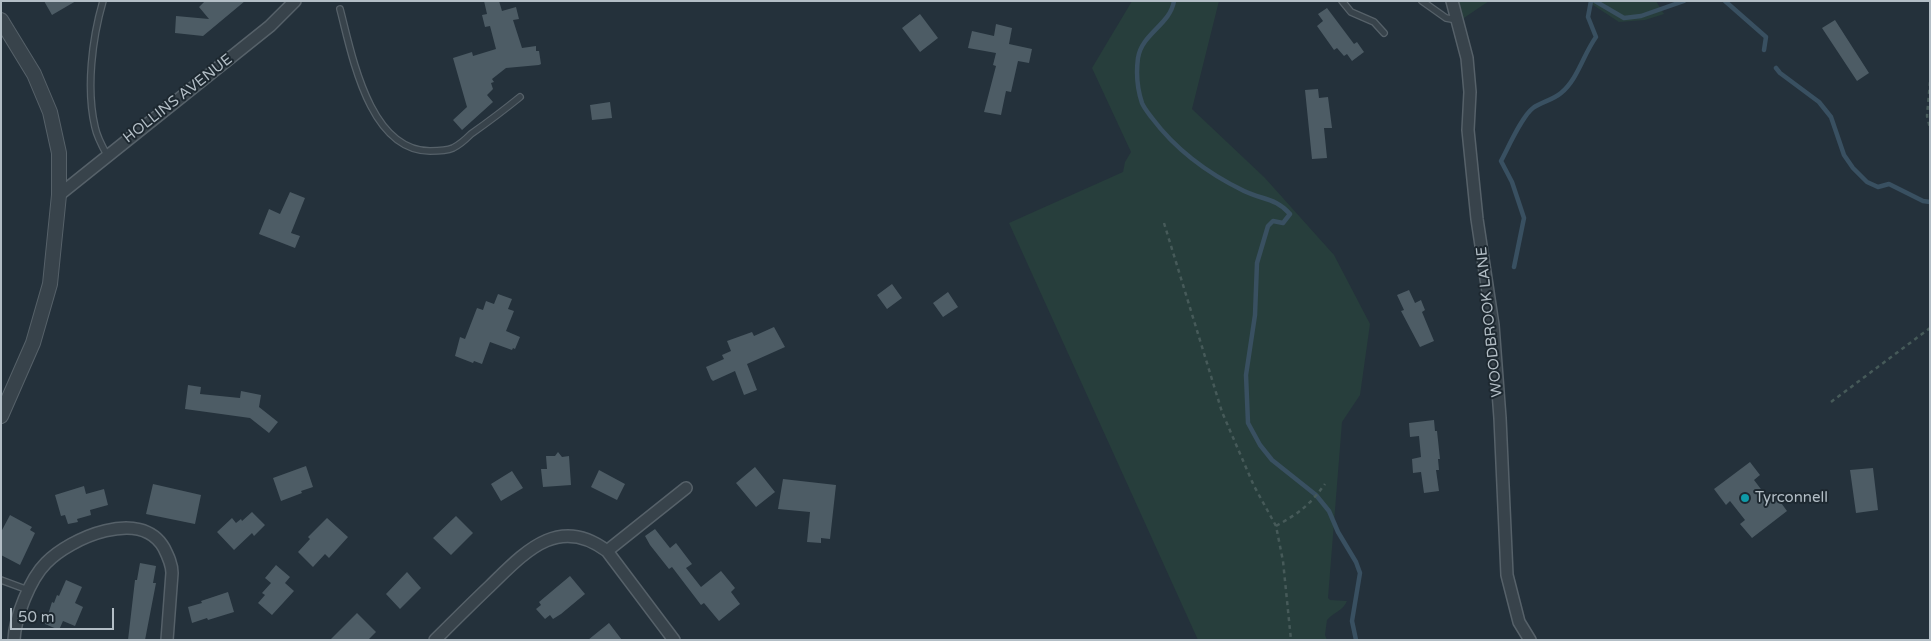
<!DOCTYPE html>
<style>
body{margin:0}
#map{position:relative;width:1931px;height:641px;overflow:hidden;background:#24313b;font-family:"Varela Round",sans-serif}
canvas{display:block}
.frame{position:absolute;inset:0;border:2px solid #b3bec6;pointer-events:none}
.scale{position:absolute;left:10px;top:608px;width:104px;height:22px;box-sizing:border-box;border:2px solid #b3bec6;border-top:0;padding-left:6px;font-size:15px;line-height:18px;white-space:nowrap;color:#b3bec6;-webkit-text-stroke:4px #1d2830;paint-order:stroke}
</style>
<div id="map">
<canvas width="1931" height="641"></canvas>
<div class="frame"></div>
<div class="scale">50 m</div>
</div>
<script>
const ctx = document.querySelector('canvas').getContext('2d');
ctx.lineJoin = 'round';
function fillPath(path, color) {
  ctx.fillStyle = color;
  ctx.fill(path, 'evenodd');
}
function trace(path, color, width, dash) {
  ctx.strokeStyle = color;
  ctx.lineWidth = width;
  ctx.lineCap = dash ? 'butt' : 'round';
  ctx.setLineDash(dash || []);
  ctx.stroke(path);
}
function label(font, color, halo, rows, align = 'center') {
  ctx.font = font + ' "Varela Round",sans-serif';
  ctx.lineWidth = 4;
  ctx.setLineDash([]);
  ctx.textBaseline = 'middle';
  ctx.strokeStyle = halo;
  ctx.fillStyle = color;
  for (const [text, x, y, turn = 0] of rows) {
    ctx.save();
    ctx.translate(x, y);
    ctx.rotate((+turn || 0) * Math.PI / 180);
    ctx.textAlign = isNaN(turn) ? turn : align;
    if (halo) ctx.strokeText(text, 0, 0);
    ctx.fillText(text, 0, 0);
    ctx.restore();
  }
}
const green = new Path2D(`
 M1132,1H1219L1192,109L1265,178L1334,255L1370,324L1360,395L1342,422L1328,598L1330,600L1347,601C1343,611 1334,612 1327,620L1325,635L1327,640H1198L1009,223L1123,172L1125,162L1131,152L1092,68Z
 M1450,1H1489L1455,24Z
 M1587,1H1656L1664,14L1645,20L1619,22Z`);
const stream = new Path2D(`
 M1174,1C1170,25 1142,33 1138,58C1136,73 1137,88 1142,103C1144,108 1149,114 1152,118C1176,150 1209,174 1244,191C1263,200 1276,198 1290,214L1283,223L1273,221L1268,226L1257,263L1255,315L1246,375L1248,423L1260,445L1272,460L1316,495L1329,511L1338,532L1356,562L1360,573L1352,621L1356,640
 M1595,1L1624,18L1641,16L1684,1
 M1725,1L1766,37L1764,50
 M1776,68L1780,73L1819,102L1831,117L1844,155L1853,168L1867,182L1878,187L1889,184L1923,201L1930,202
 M1514,267L1524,218L1512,182L1501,161C1508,148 1522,116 1533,108C1541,102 1553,100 1561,93C1578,79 1583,55 1596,37L1588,17L1591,1`);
const building = new Path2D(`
 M44,1H76L52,15Z
 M205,1H245L203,36L175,33L176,16L209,19L199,7Z
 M484,1H499L502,11L516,7L519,19L513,20L522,48L536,46V51H539L541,64L539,65L506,68L492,79L494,82L491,83L493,89L487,95L493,102L462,130L453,120L467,107L453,58L472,52L473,56L496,49L490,26L485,27L482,15L487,14Z
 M1327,8L1354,44L1357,42L1364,52L1352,61L1347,54L1344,56L1337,48L1334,50L1317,26L1323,21L1318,14Z
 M920,14L938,38L920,52L902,28Z
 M1835,20L1869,73L1857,81L1822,28Z
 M996,24L1012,28L1009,44L1032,49L1029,63L1018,61L1011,92L1006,91L1001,115L984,112L996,66L993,65L996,53L968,48L972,31L994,36Z
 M1318,89L1319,98L1328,97L1332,128H1324L1327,158L1312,159L1305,90Z
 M610,102L612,118L592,120L590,105Z
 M290,192L305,198L291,233L300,236L295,248L259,234L269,209L280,214Z
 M892,284L902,298L887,309L877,295Z
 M1409,290L1415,303L1421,300L1425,310L1422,312L1434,341L1420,347L1401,311L1404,310L1397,295Z
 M948,292L958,307L943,317L933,303Z
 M498,294L512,299L508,309L514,311L506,331L520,337L515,349L513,348L512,350L490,342L482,364L474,361L473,363L455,356L460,337L465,339L477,308L483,310L486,301L494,304Z
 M774,327L785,347L747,364L757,390L744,395L735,371L713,381L711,379L706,367L724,359L722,355L731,351L727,341L752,332L754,336Z
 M188,385L201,387L200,394L240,398L241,391L261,395L259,407L278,422L269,433L250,418L185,409Z
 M1434,420L1435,431H1437L1440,459H1438L1439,470H1436L1439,491L1424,493L1421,472L1413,473L1412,459L1421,457L1419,436L1410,437L1409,423Z
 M558,452L562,457L569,456L571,485L543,487L541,469H547L546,456H555Z
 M1750,462L1760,475L1754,480L1770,501L1776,496L1787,511L1752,538L1740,524L1745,520L1730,501L1726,505L1714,489Z
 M306,466L313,487L301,491L302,493L281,501L273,478Z
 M755,467L775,492L756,507L736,483Z
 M1873,468L1878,510L1856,513L1850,470Z
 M599,470L625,484L617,500L591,487Z
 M512,471L523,488L501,501L491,484Z
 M783,479L836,485L830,539L821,538V543L807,542L810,512L778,509Z
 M153,484L201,495L195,524L146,514Z
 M84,486L86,494L104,489L108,505L90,510L91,515L77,519L78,522L68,524L65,515L61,516L55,495Z
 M252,512L265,525L254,536L252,533L234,550L217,532L232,518L236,523L241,519L242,521Z
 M10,515L32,527L30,530L35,533L20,565L1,555V532Z
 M456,516L473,533L451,555L433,538Z
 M327,518L348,537L329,558L325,554L313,567L298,552L310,539L308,537Z
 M655,529L670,548L676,543L692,564L686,568L701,587L721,571L735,588L731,592L740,604L719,621L704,603L701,605L672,567L669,569L650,545L645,536Z
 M140,563L156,566L153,583H156L145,640H128L135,580H137Z
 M276,565L290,577L285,583L294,591L272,615L258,603L265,595L262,593L271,583L265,578Z
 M407,572L421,588L400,609L386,594Z
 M570,576L585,594L561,614L553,619L550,615L545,619L536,609L541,605L539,602Z
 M66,580L82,587L75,603L83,607L75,626L63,621L59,630L45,624L52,602L54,603L57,595L59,596Z
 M228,592L234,612L208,620L207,618L192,623L188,607L202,603L201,601Z
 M357,613L376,632L368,640H330Z
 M609,623L622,640H588Z`);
const path = new Path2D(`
 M1930,82L1927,116L1930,128
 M1164,223L1222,412L1254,486L1276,526L1283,561L1291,640
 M1831,402L1930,328
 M1276,526C1299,513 1309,506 1325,484`);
const service = new Path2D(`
 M103,1C92,39 86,89 95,127C97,137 102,146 107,155
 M1342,1L1351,12L1374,22L1384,33
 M1422,1L1446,18L1457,20
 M340,9C352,55 369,151 430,151C437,151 446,151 453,148C459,145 466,139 471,134C488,122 504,110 520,97
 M1,580L28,590`);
const minor = new Path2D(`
 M1452,1L1467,58L1470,92L1468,130L1477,219L1493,325L1500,418L1507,575L1519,622L1530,640
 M59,195L270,26L295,1
 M607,551L686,488
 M14,640C15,617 30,579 46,563C70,538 141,507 164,548C168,556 172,564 172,573L167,640
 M435,640C453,622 471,604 490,586C524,553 558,514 607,551L674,640`);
const tertiary = new Path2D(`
 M1,20L34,74L50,112L59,153V195L50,284L33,343L1,416`);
const markers = [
 [1745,498,5,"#0f9aa8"]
];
const streetNames = [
 ["HOLLINS AVENUE",178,99,-38],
 ["WOODBROOK LANE",1490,322,-96]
];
const poiNames = [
 ["Tyrconnell",1755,498]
];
fillPath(green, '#273e3c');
trace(stream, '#395061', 4.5);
fillPath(building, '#4d5c65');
trace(service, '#566169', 8);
trace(minor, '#566169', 14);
trace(tertiary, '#566169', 16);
trace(path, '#465a59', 2.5, [4, 4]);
trace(service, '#38434b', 5.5);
trace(minor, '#38434b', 11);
trace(tertiary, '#38434b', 14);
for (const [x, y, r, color] of markers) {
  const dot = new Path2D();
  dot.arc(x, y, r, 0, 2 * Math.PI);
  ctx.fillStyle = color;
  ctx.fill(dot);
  trace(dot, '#1d2830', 2);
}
label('15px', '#b3bec6', '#1d2830', streetNames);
label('15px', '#b3bec6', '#1d2830', poiNames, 'left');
</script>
